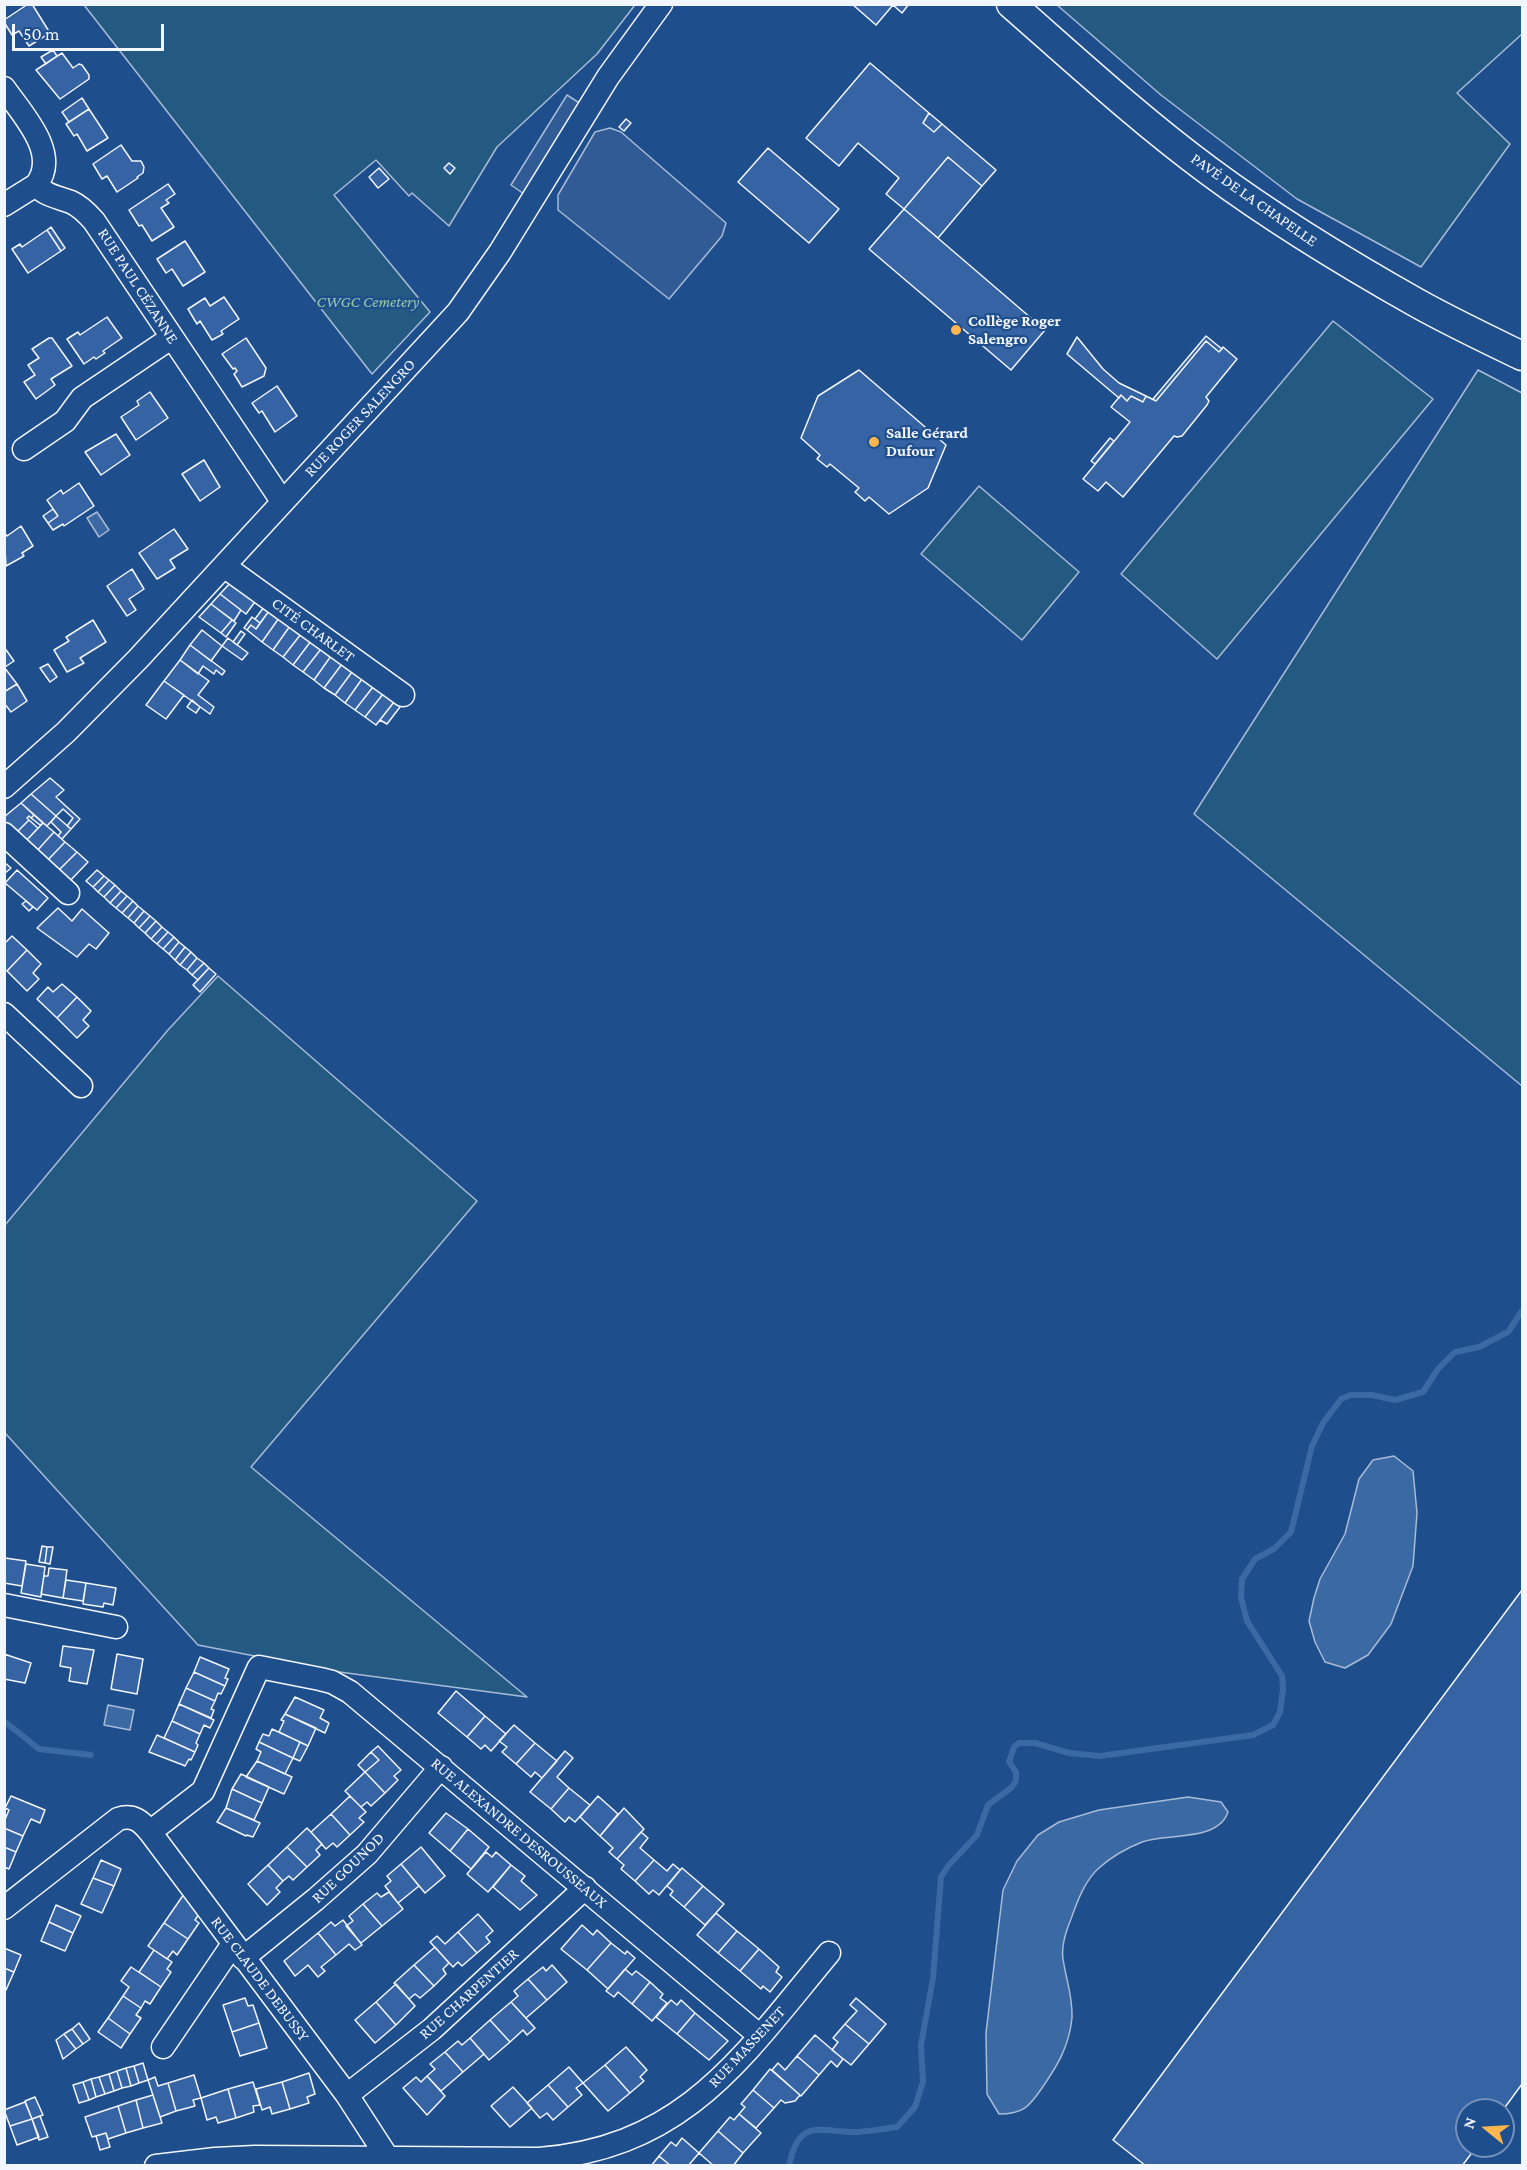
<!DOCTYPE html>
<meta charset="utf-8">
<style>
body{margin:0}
#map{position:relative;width:1527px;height:2170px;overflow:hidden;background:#1f4e8c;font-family:"Crimson Pro",serif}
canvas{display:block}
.frame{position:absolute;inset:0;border:6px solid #f2f6ff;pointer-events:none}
.north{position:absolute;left:1455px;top:2098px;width:60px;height:60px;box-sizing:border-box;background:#1f4e8c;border:2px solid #7391ba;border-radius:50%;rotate:288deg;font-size:16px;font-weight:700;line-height:24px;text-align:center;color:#f2f6ff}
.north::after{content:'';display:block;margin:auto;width:21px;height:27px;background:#ffb74d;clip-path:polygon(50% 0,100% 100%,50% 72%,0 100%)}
.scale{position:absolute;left:12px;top:24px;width:152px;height:27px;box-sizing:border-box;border:3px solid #f2f6ff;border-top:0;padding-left:8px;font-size:18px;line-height:21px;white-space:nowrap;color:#f2f6ff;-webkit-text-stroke:4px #1f4e8c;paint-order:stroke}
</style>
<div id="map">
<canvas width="1527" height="2170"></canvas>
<div class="frame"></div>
<div class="north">N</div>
<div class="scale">50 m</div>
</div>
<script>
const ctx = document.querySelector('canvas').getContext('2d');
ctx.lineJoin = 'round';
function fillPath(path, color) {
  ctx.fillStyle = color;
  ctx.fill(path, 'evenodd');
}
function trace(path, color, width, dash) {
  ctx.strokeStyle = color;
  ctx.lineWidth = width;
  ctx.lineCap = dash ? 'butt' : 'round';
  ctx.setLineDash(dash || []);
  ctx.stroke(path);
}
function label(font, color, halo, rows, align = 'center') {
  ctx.font = font + ' "Crimson Pro",serif';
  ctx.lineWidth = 4.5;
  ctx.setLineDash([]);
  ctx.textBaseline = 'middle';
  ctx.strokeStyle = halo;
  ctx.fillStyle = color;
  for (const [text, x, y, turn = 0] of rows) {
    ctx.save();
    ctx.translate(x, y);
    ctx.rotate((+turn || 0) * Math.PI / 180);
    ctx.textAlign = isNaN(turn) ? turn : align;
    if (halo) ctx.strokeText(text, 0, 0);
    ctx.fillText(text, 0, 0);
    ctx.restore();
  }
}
const green = new Path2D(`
 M84,5H635L597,54L497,147L449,226L412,193L409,196L376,160L334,195L430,312L372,374Z
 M1057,5H1522V34L1457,93L1510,144L1421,267L1297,199L1161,95Z
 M1333,321L1433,399L1217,659L1121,574Z
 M1478,370L1522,393V1086L1194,814Z
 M979,486L1079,572L1022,640L921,554Z
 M218,976L477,1201L251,1467L527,1697L332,1671L198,1645L5,1433V1225L168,1030Z`);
const parking = new Path2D(`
 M567,95L581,104L524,194L511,185Z
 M610,128L621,132L726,223L722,236L669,299L558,210V195L595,132Z`);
const water = new Path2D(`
 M97,512L109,530L99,537L87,518Z
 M1394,1456L1413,1471L1417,1513L1413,1566L1391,1624L1368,1655L1345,1668L1325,1662L1315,1642L1309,1621L1314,1598L1320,1579L1345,1534L1359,1479L1373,1460Z
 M108,1705L134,1710L130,1730L104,1725Z
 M1188,1797L1221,1802L1228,1812C1218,1842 1167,1833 1142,1842C1127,1848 1111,1857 1099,1868C1085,1880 1077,1902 1071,1919C1066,1931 1061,1946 1063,1959C1066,1979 1073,1997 1072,2018C1069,2046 1058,2065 1042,2088C1029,2107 1023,2114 999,2114L987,2094L986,2033L1003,1890L1017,1861L1038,1835L1059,1822L1099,1810Z`);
const stream = new Path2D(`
 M4,1721L39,1749L91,1755
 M789,2166C799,2115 821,2133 858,2132C871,2131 884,2129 897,2127L915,2107L923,2082L921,2045L933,1978L941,1877L948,1866L977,1835L988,1805L1011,1788L1016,1781V1772L1009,1762L1014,1747L1019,1743H1035L1069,1753L1100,1756L1253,1735L1273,1725L1280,1712L1283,1689L1282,1676L1247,1621L1241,1597L1242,1579L1255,1559L1274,1549L1291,1532L1312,1446L1323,1423L1341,1399L1351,1395H1372L1395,1400L1423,1392L1438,1369L1455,1352L1479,1347L1508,1332L1522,1311`);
const building = new Path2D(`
 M28,4H32L50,33L29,46L19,31L12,35L4,22V20Z
 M852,4H909L902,13L893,5L876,25Z
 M53,50L57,56L46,64L41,57Z
 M62,53L73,68L79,64L82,65L89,75V79L60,99L36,70Z
 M870,63L929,113L923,123L934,132L942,124L996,170L982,186L948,157L904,209L886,194L899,178L858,143L839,166L806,138Z
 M82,98L89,109L69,122L62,112Z
 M89,109L108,138L87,151L77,134L74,136L66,124Z
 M929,113L942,124L934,132L923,123Z
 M626,119L631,123L624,131L619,127Z
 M121,145L132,161H141L144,167L143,173L137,177L138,178L117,192L107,176L102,179L93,164Z
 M768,148L839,209L809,243L738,182Z
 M948,157L982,186L938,238L904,209Z
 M449,163L455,168L450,174L444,168Z
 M379,168L389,179L378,188L369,177Z
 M168,184L175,194L166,200L169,203L161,208L174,227L152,241L142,225L139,226L129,210Z
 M904,209L1045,330L1011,370L869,249Z
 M51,227L65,248L61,251L47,230Z
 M47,230L61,251L28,273L12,249L20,244L22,247Z
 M185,241L205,272L183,286L172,269L166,273L157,259Z
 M224,297L239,319L221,331L223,334L212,340L200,321L197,324L188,309L205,298L210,306Z
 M107,317L122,338L103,351L105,353L96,359L94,357L84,364L67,339L78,332L80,335Z
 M1206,336L1222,349L1219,352L1206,341L1156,401L1153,399Z
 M1077,337L1103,369L1119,383L1146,396L1143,402L1131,396L1127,401L1121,395L1119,398L1067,354Z
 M49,338H52L72,366L51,379L55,385L36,399L24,382L35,375L28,365L39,358L32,349Z
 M246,338L266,368L264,376L242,387L234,374L237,371L235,368L233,369L222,354Z
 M1206,341L1219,352L1223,347L1237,359L1206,397L1209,401L1207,405L1182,436L1177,437L1174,436L1123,497L1106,482L1098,491L1083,479L1130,422L1111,407L1121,395L1127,401L1131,396L1143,402L1146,396L1156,401Z
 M859,370L946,445L928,488L889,514L869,497L865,501L855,492L859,488L830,464L827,467L817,459L820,455L801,438L818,396Z
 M277,386L297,416L275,432L262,411L259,413L252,403Z
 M150,392L168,418L136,440L121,417L139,405L137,401Z
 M116,434L130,455L101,475L85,452Z
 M1110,438L1114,441L1095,464L1091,461Z
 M204,460L220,487L200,501L182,474Z
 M79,483L94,506L64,526L63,524L53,530L48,523L58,516L47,500L61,490L63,494Z
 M53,509L58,516L48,523L43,516Z
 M21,526L33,546L22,553L24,556L6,566L4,532L7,536Z
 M174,529L188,549L170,560L175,568L157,579L139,553Z
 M132,569L144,589L129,599L136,610L127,616L107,586Z
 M233,580L257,599L246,614L220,594Z
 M220,594L241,610L234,621L211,604Z
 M211,604L232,620L221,633L199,617Z
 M264,607L269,611L260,623L255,619Z
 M269,611L279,618L262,642L247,630L251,625L256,629Z
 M252,617L260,623L256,629L251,625L247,630L244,628Z
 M279,618L290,626L273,650L262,642Z
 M93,620L106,642L80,658L84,663L67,672L54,650L69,641L66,637Z
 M232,620L236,623L226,637L221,633Z
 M290,626L301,634L283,657L273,650Z
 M202,630L222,646L211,661L190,645Z
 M241,631L245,634L237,645L233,642Z
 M301,634L311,641L293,665L283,657Z
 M228,638L248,653L242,660L222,646Z
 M311,641L321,649L303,672L293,665Z
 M190,645L225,671L222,675L216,670L214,674L203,666L198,674L180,660Z
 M4,647L14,661L5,667L4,666Z
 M321,649L331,656L314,680L303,672Z
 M331,656L342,664L324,688L314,680Z
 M180,660L209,681L198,695L214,707L210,714L164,681Z
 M48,664L57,677L50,682L40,668Z
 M342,664L352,672L335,695L324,688Z
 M4,667L17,684L4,692Z
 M352,672L362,679L345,703L335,695Z
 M362,679L373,687L355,710L345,703Z
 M164,681L184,695L166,719L146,705Z
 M17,684L27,701L11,712L4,703V692Z
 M373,687L383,694L365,717L355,710Z
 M383,694L394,702L376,725L365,717Z
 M192,700L200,707L196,713L187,707Z
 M394,702L400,707L387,724L380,720Z
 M50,778L64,790L56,797L80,819L71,829L67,826L73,818L63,809L56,816L31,794Z
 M31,794L56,816L47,826L21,803Z
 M21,803L34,815L31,818L29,816L27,818L29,820L15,834L4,824V817Z
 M34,815L43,823L40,825L31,818Z
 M56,816L71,829L62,839L58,836L61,832L51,822Z
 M29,820L38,828L24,843L15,834Z
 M43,823L54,832L35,853L24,843Z
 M54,832L65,842L45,863L35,853Z
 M65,842L77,852L56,873L45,863Z
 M77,852L88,862L67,884L56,873Z
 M4,862L11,868L4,874Z
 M17,870L48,898L37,910L5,883Z
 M97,870L104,876L93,887L86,881Z
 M104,876L109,880L98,892L93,887Z
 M109,880L115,885L104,897L98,892Z
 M115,885L121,891L110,903L104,897Z
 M121,891L127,896L116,908L110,903Z
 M127,896L133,901L122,913L116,908Z
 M26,901L33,907L29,911L22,904Z
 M133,901L138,906L128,918L122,913Z
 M138,906L144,911L134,923L128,918Z
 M58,908L72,921L82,909L109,933L96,949L89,944L77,957L37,928Z
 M144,911L150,916L139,928L134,923Z
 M150,916L156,921L145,933L139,928Z
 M156,921L162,927L151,939L145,933Z
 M162,927L168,932L157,944L151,939Z
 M168,932L174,937L163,949L157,944Z
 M12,936L27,950L7,971L4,969V944Z
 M174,937L179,942L169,954L163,949Z
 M179,942L185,947L175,960L169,954Z
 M185,947L191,952L180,965L175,960Z
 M27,950L41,964L33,973L39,979L27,991L7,971Z
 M191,952L197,958L187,970L180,965Z
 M197,958L204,963L192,975L187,970Z
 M204,963L209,968L198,980L192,975Z
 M209,968L216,974L200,992L193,985Z
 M62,984L77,997L57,1018L37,999L48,987L53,992Z
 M77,997L91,1011L83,1020L89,1026L77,1038L57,1018Z
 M42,1546L47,1547L45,1563L39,1562Z
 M47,1547H53L50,1564L45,1563Z
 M5,1558L26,1561L22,1586L4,1583Z
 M26,1564L45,1567L41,1597L21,1593Z
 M49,1568L67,1570L63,1598L41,1594L44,1576H48Z
 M66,1580L86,1583L83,1601L63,1598Z
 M86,1583L116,1588L113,1605L104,1603L103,1607L83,1604Z
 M1522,1590V2084L1503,2110H1467V2146H1477L1462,2166H1146L1113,2140Z
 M63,1646L94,1650L87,1684L69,1681L71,1668L60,1666Z
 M4,1654L31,1663L25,1683L4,1679Z
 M117,1654L143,1659L137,1694L111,1689Z
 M200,1657L229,1669L225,1678L228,1679L225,1686L194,1672Z
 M194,1672L225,1686L221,1694L218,1693L215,1701L186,1688Z
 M186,1688L215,1701L211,1709L214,1710L211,1718L179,1704Z
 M456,1691L485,1716L467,1737L438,1713Z
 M295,1697L324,1710L320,1718L329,1723L325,1733L285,1714Z
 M179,1704L214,1720L210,1728L204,1725L200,1734L172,1721Z
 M285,1714L316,1728L308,1746L279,1732L284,1721L281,1720Z
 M485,1716L506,1734L491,1751L485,1745L481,1749L467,1737Z
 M172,1721L200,1734L196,1743L198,1745L195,1752L164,1738Z
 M514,1725L535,1743L516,1764L502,1752L507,1747L499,1741Z
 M272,1729L300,1742L293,1758L259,1742L263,1734L269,1736Z
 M157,1735L195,1752L191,1760L189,1759L185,1766L183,1765L149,1752Z
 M259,1742L293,1758L285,1774L257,1761L261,1752L256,1749Z
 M300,1742L308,1746L300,1761L293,1758Z
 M535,1743L557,1761L542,1778L535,1772L531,1777L516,1764Z
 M378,1746L401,1770L394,1776L398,1780L385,1793L365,1772L379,1760L371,1752Z
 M565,1751L573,1758L557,1777L569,1788L551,1809L530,1792Z
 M371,1752L379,1760L365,1772L358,1765Z
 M257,1761L292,1777L284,1794L246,1777Z
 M365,1772L385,1793L371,1806L367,1802L361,1807L345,1791Z
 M241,1774L269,1787L262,1803L232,1789Z
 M569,1788L590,1805L575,1822L569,1817L565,1822L551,1809Z
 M232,1789L262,1803L254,1820L226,1808Z
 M11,1796L45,1810L40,1823L31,1819L23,1836L4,1828V1822L9,1810L5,1808Z
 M350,1796L366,1812L359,1818L364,1822L350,1835L331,1814Z
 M598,1796L618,1814L600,1836L580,1817Z
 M226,1808L260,1823L253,1837L247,1835L246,1836L217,1822Z
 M624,1808L644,1829L617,1859L609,1852L613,1848L600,1836Z
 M446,1813L468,1829L450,1851L429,1833Z
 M331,1814L350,1835L337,1847L333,1843L326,1849L311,1832Z
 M4,1828L23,1836L16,1852L4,1847Z
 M307,1828L322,1844L316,1850L320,1855L307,1867L287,1847Z
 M468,1829L489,1847L471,1869L450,1851Z
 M641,1832L648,1838L640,1848L654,1860L635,1881L621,1869L624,1865L617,1859Z
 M4,1847L16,1852L9,1869L4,1867Z
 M287,1847L307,1867L293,1880L289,1876L283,1881L268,1865Z
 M421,1847L445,1876L425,1893L401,1864Z
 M486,1852L492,1857L496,1852L511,1865L488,1892L467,1874Z
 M101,1860L121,1869L114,1886L93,1878Z
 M654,1860L667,1871L673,1864L680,1870L659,1895L653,1890L649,1894L635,1881Z
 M401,1864L419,1886L398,1903L385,1886L391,1881L387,1876Z
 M268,1865L283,1881L276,1888L280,1892L267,1905L248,1884Z
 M511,1865L525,1876L521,1881L537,1895L520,1910L493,1887Z
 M682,1868L703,1886L684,1907L670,1895L673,1891L667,1886Z
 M93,1878L114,1886L102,1913L81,1904Z
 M703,1886L724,1904L705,1925L684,1907Z
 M389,1892L403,1909L382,1926L363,1904L377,1893L381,1897Z
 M184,1894L199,1914L195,1920L199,1923L188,1939L164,1923Z
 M363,1904L382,1926L361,1943L346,1926L353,1921L349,1916Z
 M56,1905L81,1916L73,1933L49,1922Z
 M716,1913L737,1931L718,1953L697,1935Z
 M478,1914L493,1931L486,1937L490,1942L477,1953L458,1932Z
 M343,1920L362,1945L355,1950L349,1944L336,1955L318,1933L331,1922L335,1926Z
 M49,1922L73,1933L65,1951L41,1941Z
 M164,1923L188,1939L177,1955L173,1951L167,1959L148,1946Z
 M582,1925L593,1935L597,1930L611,1943L587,1970L561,1949Z
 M737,1931L759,1949L740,1971L718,1953Z
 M458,1932L477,1953L462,1966L458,1962L453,1967L430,1942L437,1936L445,1944Z
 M318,1933L336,1955L321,1967L325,1971L318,1977L308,1965L295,1976L284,1961Z
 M611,1943L625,1954L627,1951L635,1958L608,1989L587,1970Z
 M435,1947L449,1963L443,1969L446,1974L434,1986L414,1965Z
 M4,1948L21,1955L14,1972L4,1968Z
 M759,1949L779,1967L776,1972L782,1977L770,1992L763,1986L761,1989L740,1971Z
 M154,1950L172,1962L167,1969L171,1972L161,1987L139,1972Z
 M414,1965L434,1986L420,1998L415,1994L409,1999L394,1983Z
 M552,1965L567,1982L547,2000L528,1979L543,1967L546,1971Z
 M131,1967L161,1987L150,2004L145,2001L141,2008L123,1996L129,1987L121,1981Z
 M4,1968L14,1972L6,1990L4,1989Z
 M625,1969L632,1975L636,1971L650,1982L632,2004L618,1992L614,1997L606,1991Z
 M528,1979L547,2000L526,2018L511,2002L518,1996L514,1991Z
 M650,1982L663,1994L660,1998L667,2003L652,2021L632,2004Z
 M396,1984L415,2006L396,2025L376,2002Z
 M123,1996L141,2008L136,2015L141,2018L130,2034L108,2018Z
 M245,1998L248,2006L253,2005L259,2023L232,2032L223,2005Z
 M856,1998L886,2024L869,2044L845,2024L857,2011L850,2005Z
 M671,2000L677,2005L681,2000L695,2013L677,2034L656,2017Z
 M376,2002L396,2025L375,2043L355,2020Z
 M511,2002L535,2028L527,2035L523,2030L510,2042L490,2020Z
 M695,2013L728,2041L709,2060L677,2034Z
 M108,2018L130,2034L121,2048L98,2032Z
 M490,2020L510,2042L489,2060L470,2038Z
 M79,2023L90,2039L83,2044L72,2029Z
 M259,2023L267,2048L240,2056L232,2032Z
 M845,2024L869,2044L851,2065L832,2050L838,2042L833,2038Z
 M72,2029L83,2044L76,2049L64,2034Z
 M64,2034L76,2049L63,2059L56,2040Z
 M815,2035L843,2059L837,2067L831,2061L819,2075L797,2056Z
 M470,2038L484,2054L463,2072L445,2052L458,2041L462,2045Z
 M626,2047L647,2070L640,2077L644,2081L630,2093L605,2065Z
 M445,2052L463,2072L441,2091L427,2076L435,2069L430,2064Z
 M797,2056L819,2075L801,2096L772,2070L778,2063L785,2070Z
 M143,2063L148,2080L139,2083L134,2066Z
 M605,2065L630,2093L608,2111L583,2083Z
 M134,2066L139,2083L131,2086L126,2068Z
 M569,2067L583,2083L576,2088L582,2095L568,2107L548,2085Z
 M126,2068L131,2086L122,2088L117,2071Z
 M770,2069L800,2095L795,2101L785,2103L781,2100L774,2108L753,2090Z
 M117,2071L122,2088L114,2091L109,2074Z
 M309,2073L315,2094L307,2097L309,2103L290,2109L282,2082Z
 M109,2074L114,2091L105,2094L99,2077Z
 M194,2075L201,2098L193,2100L195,2106L176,2111L168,2083Z
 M427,2076L445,2096L427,2115L403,2088L416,2077L421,2082Z
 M99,2077L105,2094L96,2097L91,2079Z
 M155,2077L158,2086L168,2083L176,2111L160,2117L148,2080Z
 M91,2079L96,2097L89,2100L83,2082Z
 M83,2082L89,2100L79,2103L73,2085Z
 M253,2082L260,2105L253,2106L254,2112L236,2118L228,2089Z
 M282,2082L290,2109L272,2114L270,2107L262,2110L256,2089Z
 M548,2085L568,2107L553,2120L547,2113L540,2118L527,2103Z
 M513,2087L532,2108L510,2127L491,2106Z
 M228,2089L236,2118L218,2123L216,2117L207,2120L201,2098Z
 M753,2090L774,2108L756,2128L739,2114L745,2107L741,2104Z
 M153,2095L162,2123L143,2128L136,2100Z
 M35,2097L43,2115L32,2119L25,2101Z
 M136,2100L143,2128L126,2133L118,2106Z
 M25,2102L32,2119L10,2126L4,2110Z
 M118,2106L126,2133L108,2139L106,2133L92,2137L85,2117Z
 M739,2114L761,2133L743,2153L718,2131L730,2117L734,2120Z
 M40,2116L48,2137L39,2140L32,2119Z
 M32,2119L39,2137L17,2145L10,2126Z
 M718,2131L743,2153L733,2166H714L699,2153Z
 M106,2133L110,2147L100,2150L96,2136Z
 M682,2138L699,2153L688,2166H671L659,2156L671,2142L676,2146Z
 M659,2156L671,2166H651Z`);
const minor = new Path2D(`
 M4,88C22,114 61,154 36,185C46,196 58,197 71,202C80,206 87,213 94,221L282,501
 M4,205L36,185
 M24,449L65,421L82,398L171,338
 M224,566L403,695
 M4,787L66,732L138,659L458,312L500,252L608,77L661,4
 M4,834L68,893
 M4,1014L81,1086
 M4,1605L116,1627
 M150,1832L203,1791L259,1667L320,1679L332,1682L350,1692L760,2036
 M4,1908L118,1819C133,1814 141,1821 150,1832L347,2095L393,2166
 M243,1958L316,1899L367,1854L441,1767
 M163,2047L233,1944
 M347,2095L432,2029L585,1888
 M156,2166L215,2159L255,2157L539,2159C686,2147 742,2057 829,1953`);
const major = new Path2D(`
 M1011,4C1076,61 1140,120 1209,171C1275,220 1346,263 1417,303C1451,322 1487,339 1522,356`);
const markers = [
 [956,330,6,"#ffb74d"],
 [874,442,6,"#ffb74d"]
];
const streetNames = [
 ["PAVÉ DE LA CHAPELLE",1254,200,35],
 ["RUE PAUL CÉZANNE",138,286,57],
 ["RUE ROGER SALENGRO",360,418,-47],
 ["CITÉ CHARLET",313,630,36],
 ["RUE ALEXANDRE DESROUSSEAUX",519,1833,40],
 ["RUE GOUNOD",348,1868,-44],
 ["RUE CLAUDE DEBUSSY",260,1979,53],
 ["RUE CHARPENTIER",469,1994,-42],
 ["RUE MASSENET",747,2047,-47]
];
const parkNames = [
 ["CWGC Cemetery",368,302]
];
const poiNames = [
 ["Collège Roger",968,321],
 ["Salengro",968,339],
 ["Salle Gérard",886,433],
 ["Dufour",886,451]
];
fillPath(green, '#245a82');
trace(green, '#a8bbd7', 1.5);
fillPath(parking, '#305b95');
trace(parking, '#a8bbd7', 1.5);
fillPath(water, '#3b69a3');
trace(water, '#a8bbd7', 1.5);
trace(stream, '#3b69a3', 6);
fillPath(building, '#3563a3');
trace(building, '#f2f6ff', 1.5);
trace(minor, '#f2f6ff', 25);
trace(major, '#f2f6ff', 31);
trace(minor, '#1f4e8c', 22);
trace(major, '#1f4e8c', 28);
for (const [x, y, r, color] of markers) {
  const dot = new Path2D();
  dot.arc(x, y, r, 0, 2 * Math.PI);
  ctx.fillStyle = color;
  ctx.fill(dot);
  trace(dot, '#1f4e8c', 2);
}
label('16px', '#f2f6ff', '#1f4e8c', streetNames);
label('italic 16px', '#97c8a6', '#1f4e8c', parkNames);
label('bold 16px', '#f2f6ff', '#1f4e8c', poiNames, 'left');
</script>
